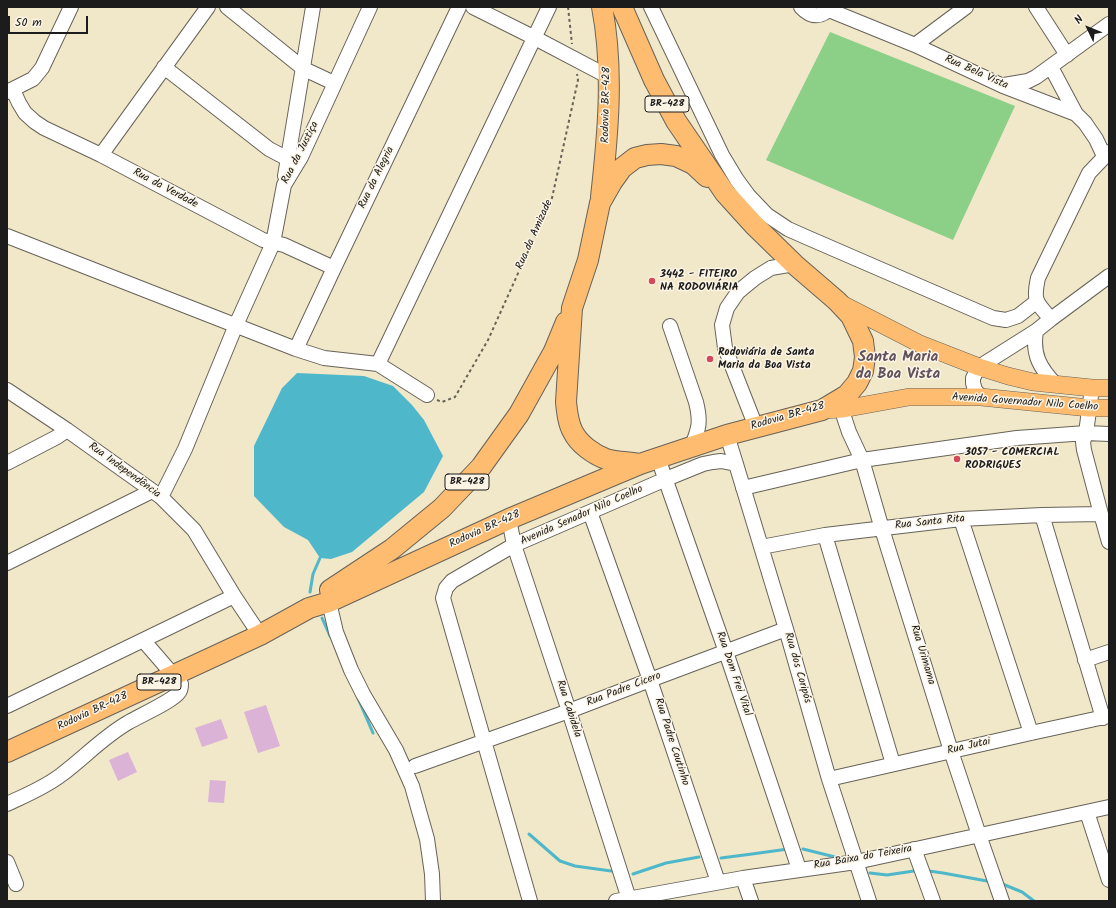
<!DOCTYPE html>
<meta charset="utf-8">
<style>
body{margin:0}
#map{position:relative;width:1116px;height:908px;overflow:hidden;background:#f1e7c9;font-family:Kalam,sans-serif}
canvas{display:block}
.frame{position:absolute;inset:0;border:8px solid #1c1c1c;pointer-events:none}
.north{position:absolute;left:1068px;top:8px;width:40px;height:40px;-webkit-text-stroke:3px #fcf5e5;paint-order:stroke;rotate:313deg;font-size:11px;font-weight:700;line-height:16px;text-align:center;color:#1c1c1c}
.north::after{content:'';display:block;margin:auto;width:14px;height:18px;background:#1c1c1c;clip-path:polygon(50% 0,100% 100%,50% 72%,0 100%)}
.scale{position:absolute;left:8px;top:16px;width:80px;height:18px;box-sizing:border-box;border:2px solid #1c1c1c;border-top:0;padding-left:5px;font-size:12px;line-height:14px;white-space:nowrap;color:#1c1c1c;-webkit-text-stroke:3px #fcf5e5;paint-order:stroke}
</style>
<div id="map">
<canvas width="1116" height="908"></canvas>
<div class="frame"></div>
<div class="north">N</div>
<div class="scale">50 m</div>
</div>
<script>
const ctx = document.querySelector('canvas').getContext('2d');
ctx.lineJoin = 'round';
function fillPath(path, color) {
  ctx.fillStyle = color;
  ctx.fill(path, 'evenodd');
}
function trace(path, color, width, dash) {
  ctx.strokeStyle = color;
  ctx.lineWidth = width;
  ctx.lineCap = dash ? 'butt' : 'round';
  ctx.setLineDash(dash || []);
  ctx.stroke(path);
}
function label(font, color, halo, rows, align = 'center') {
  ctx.font = font + ' Kalam,sans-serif';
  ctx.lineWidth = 3;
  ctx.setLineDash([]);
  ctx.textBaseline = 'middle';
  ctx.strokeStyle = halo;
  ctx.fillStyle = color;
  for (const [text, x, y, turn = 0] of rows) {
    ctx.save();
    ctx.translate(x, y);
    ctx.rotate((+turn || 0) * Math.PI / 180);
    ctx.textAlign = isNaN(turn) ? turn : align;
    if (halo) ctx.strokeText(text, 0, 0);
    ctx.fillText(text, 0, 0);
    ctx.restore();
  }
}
const green = new Path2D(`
 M830,32L1015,106L953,240L766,160Z`);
const water = new Path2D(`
 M297,373L364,376L393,386L412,405L424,420L443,456L424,492L352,552L331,559L320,558L308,540L284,527L254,496V446L282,388Z`);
const stream = new Path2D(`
 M310,592L313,574L320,558
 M322,618L330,636
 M357,696L373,733
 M529,834L560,861L575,866L611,871
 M803,849L839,858
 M721,858L752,854L788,849
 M929,871L943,873L987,881
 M870,873L887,875L914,871
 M633,874L666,863L699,857
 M1000,883L1022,892L1034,901`);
const building = new Path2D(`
 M266,705L280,746L258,753L244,712Z
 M221,719L228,738L202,747L195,728Z
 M128,752L137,772L118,781L109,760Z
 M210,780L226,781L224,803L208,802Z`);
const path = new Path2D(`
 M568,7L572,44
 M437,400L442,402L455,397L488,340L552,198L578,80L577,74`);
const minor = new Path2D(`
 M227,7L304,69L334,83
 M473,7L535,38L609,77
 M651,7L722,155L737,180L748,195L767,215L788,229L806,237L993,318L1006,320L1018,316L1036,302
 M801,7C811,18 822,18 831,7
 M1036,7L1067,55
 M829,10L915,45L1003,86L1076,114L1085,123L1096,139L1104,156
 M915,45L966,7
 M164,67L269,149L288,159
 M1051,67L1076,114
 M1004,85L1028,81L1036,77L1109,24
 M13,90L19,103L25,113L35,122L44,128L101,155L263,240L284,245L334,268
 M7,92L33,79L42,68L71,7
 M101,155L208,7
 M285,176L313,7
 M7,236L296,349L324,358L378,364L427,395
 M1051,319C1036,302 1033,301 1038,278L1089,173L1109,152
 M670,326L696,402C701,422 699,429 691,448
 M1036,331C1032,355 1040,368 1056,385
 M296,349L334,268L459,7
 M378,364L549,7
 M1092,388L1086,433L1083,442L1084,450L1101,514L1109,542
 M7,390L67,430L161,497L194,530L234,596L260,635
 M981,397L975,390L973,383V378L979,367L1036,331L1051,319L1109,276
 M843,409L844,417L849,432L862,460L882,529L951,751L979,835L1002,901
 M756,427L725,348L722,325L727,308L738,292L755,278L771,268L794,264
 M727,435L736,464L786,629L829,779L869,901
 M658,458L726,652L799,869
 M7,463L57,437L67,430
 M743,488L862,460L1017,438L1086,433L1109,434
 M161,497L185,449L236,325L273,243L284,185L301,157L370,7
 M590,512L650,680L718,882
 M1042,515L1103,718
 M509,519L514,545L569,711L629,899
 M961,519L1031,733
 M825,535L893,764
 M761,547L825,535L961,519L1042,515L1101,514
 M7,563L152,491
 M329,602L336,632L351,670L363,694L396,750L412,786L427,839L432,874L433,901
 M1085,660L1109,652
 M7,706L234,596
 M415,766L569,711L650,680L786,629
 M829,779L1031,733L1109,716
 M7,804C26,795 44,788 61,775C84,758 104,736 129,722C139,716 173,701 179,692C181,690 181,687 181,684L143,640
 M1087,812L1109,880
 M914,849L933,901
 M7,862L16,884
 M743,878L751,901
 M530,901L443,598L446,588L452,581L514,545L666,479L703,464L713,462L721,461L736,464
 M616,901L743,878L856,862L1109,807`);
const major = new Path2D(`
 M842,304L920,344L979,367L1008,376L1033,382L1092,388H1109
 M822,410L843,409L909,397H981L1089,408H1109`);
const highway = new Path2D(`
 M601,197C608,134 614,69 602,7
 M640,464C629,462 616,462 606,459C593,454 579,444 573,432C568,423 567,412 566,402L572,308L588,260L600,203L612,182L622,168L635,158L647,155L661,154L676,156L693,164L707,177
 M330,590L392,549L442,508L481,467L519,414L554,351L566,322
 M7,752L215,656L260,635L309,608L329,602L509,519L640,464L727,435L822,410L847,395L857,383L863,371L865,357L863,341L851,316L837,301L794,264L754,225L725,193L676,121L654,80L622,7`);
const markers = [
 [652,281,4,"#d1495b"],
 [710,359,4,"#d1495b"],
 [957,459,4,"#d1495b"]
];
const shields = [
 [667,104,44],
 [467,482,44],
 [159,682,44]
];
const shieldNames = [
 ["BR-428",667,104],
 ["BR-428",467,482],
 ["BR-428",159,682]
];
const streetNames = [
 ["Rua Bela Vista",976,73,24],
 ["Rodovia BR-428",607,105,-89],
 ["Rua da Justiça",301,153,-63],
 ["Rua da Alegria",377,178,-64],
 ["Rua da Verdade",165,189,28],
 ["Rua da Amizade",535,235,-66],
 ["Avenida Governador Nilo Coelho",1025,403,4],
 ["Rodovia BR-428",788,417,-16],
 ["Rua Independência",124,471,36],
 ["Avenida Senador Nilo Coelho",582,516,-24],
 ["Rua Santa Rita",930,523,-6],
 ["Rodovia BR-428",485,530,-24],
 ["Rua Urimama",922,655,73],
 ["Rua dos Coripós",797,668,74],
 ["Rua Dom Frei Vital",733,674,71],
 ["Rua Padre Cicero",624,690,-21],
 ["Rua Cabidela",568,709,72],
 ["Rodovia BR-428",93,712,-25],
 ["Rua Padre Coutinho",671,742,72],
 ["Rua Jutai",969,747,-13],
 ["Rua Baixa do Teixeira",863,858,-10]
];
const poiNames = [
 ["3442 - FITEIRO",660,275],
 ["NA RODOVIÁRIA",660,288],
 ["Rodoviária de Santa",718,353],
 ["Maria da Boa Vista",718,366],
 ["3057 - COMERCIAL",965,453],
 ["RODRIGUES",965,466]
];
const districtNames = [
 ["Santa Maria",898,358],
 ["da Boa Vista",898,375]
];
fillPath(green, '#8cd088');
fillPath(water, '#4eb8ca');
trace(stream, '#4eb8ca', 3);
fillPath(building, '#dbb3d7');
trace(minor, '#676359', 16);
trace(major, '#676359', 18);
trace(highway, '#676359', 22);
trace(path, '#676359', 2, [3, 3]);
trace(minor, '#fff', 14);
trace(major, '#fdbc70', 17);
trace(highway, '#fdbc70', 20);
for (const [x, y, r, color] of markers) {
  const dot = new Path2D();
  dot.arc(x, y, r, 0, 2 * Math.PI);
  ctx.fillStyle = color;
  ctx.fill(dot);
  trace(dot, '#fcf5e5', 1.5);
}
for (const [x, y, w] of shields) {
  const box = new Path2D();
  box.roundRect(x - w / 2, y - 8, w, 16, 3);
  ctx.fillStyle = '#fcf5e5';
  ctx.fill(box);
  trace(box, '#1c1c1c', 1);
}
label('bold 10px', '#1c1c1c', null, shieldNames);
label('11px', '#1c1c1c', '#fcf5e5', streetNames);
label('bold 11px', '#1c1c1c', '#fcf5e5', poiNames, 'left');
label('bold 15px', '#5f515d', '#fcf5e5', districtNames);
</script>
